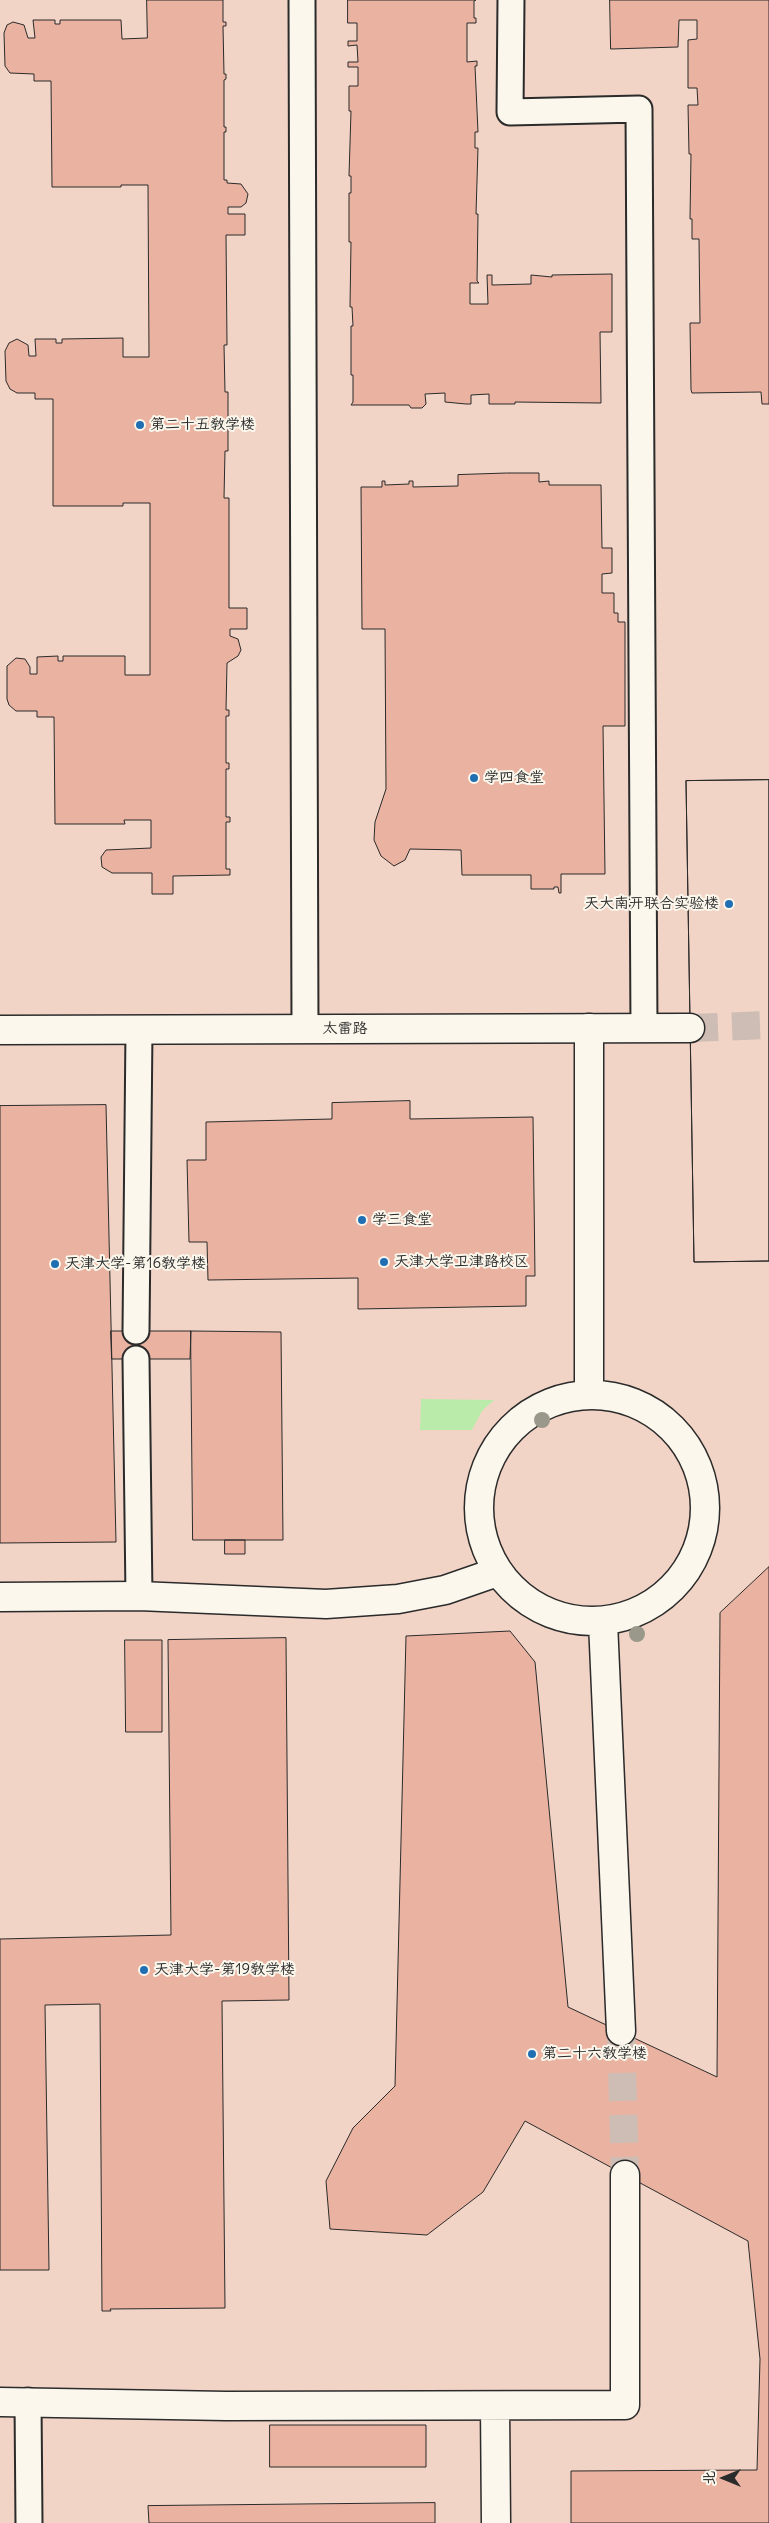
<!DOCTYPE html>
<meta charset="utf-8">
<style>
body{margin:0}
#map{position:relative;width:769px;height:2523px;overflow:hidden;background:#f6e2d6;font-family:Delius,"LXGW WenKai TC",sans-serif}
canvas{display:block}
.north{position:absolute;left:699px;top:2453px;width:50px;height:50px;-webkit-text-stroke:4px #fbf7ec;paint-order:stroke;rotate:270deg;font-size:14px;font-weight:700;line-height:20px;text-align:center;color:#2b2b2b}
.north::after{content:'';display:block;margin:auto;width:18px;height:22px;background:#2b2b2b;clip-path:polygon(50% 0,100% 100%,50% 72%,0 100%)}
</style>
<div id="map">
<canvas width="769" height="2523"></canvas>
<div class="north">北</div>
</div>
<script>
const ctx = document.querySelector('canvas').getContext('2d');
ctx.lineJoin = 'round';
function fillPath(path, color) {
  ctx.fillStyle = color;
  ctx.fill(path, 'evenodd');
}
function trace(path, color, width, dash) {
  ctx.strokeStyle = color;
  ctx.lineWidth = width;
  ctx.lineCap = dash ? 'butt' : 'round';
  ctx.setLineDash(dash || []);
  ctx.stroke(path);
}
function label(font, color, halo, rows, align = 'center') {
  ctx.font = font + ' Delius,"LXGW WenKai TC",sans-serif';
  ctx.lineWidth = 4;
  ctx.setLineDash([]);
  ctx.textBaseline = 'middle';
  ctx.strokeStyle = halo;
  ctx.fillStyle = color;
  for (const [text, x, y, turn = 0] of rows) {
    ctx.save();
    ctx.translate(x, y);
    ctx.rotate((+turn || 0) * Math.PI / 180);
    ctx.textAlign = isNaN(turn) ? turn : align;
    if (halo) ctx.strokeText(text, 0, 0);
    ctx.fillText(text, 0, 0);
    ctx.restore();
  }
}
const built = new Path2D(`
 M0,0H769V2523H0Z`);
const green = new Path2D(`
 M421,1399L494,1400L482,1411L472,1430H420Z`);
const building = new Path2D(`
 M147,0H223V22H226V26H223L224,74H226V79L224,80V127H226V132H224V180H227V183L241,184L248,194L246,203L241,207H228V214H245V235H226L227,345H224L225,392H228V451H225L224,498H229V608H247V629H230V636L238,639L241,650L238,656L227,663L226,710H229V716H226V763H229V769H226V817H230V822H226V869H230V875L173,876V894H152V873H112L102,867L101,857L106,850L151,848V820H124L125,824H55L54,717H37V711H16L9,705L7,699V666L16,658L25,659L30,667V674H37V657L58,656V661H63V656H125V675H150V503H123V506H53V399H35V393H17L10,389L6,381L5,351L9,343L17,339L28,345L29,356H36L35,339H56V343H62V339L123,338V357H149L148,185H121V187H52L51,81H34V74L10,73L5,66L4,33L7,25L13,22L24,25L28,38H35L33,20H55V24H60V20H121L122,39L147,38Z
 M348,0H476L474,1V18H476V23H467V62L477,61V66H475L478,132H475V148H478L476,214H478L477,281L479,283H470V304H488L487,275H492V285L531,284V275L552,277V275L612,274V332H600L601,403L515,402V404H489V394L471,395V404H466L445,402V393L425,394L426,404L422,408H411L409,405H351L353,402V375H351V326H353L352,307H350L351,242H349V193H351V176H349L351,111H349V86H358V67H348V62H358L357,45L348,46V41H357V23H348Z
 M610,0H769V404H762L761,392L692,393L691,390L690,323H700L699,239H692V219H690L691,154H689L688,105H698L697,88H688V40L697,39V20H679L678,47L611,49Z
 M507,473H539V482L549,481V485H601L602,548H612V573L602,574V593H614V613H618V622H625V726H603L605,874H561V893H559L558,887H554V889H531V875H462L461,850L410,849L405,860L394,866L381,856L374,840L375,822L386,789L385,629H362L361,487H382V481H385V485L409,484V481H413V487L458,486V475Z
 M769,780V1261L694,1262L686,781Z
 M769,780V1261L694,1262L686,781Z
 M410,1101V1119L533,1117L535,1276H526V1306L358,1309V1278L208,1280L207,1242H189L187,1160H206V1122L332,1119V1103Z
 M106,1105L116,1542L0,1543V1106Z
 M111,1331H191L190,1359H112Z
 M191,1331L281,1332L283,1540H193Z
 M225,1540H245V1554H225Z
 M769,1567V2523H571V2471L757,2470L760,2359L748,2241L525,2121L483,2192L427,2235L330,2229L326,2181L353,2128L395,2086L406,1636L510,1631L535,1662L568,2007L717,2077L720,1613Z
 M286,1638L289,2000L222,2001L225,2308L110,2309L111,2311H102L100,2004L45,2005L49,2270H0V1939L171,1935L168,1640Z
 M125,1640H162V1732H126Z
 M270,2425H426V2467H270Z
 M435,2503V2523H149L148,2506Z`);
const streetTunnel = new Path2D(`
 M690,1028L769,1025
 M621,2031L625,2175`);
const lane = new Path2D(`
 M302,0L305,1029
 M511,0L510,112L639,109L644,1028
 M136,1331L139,1030
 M136,1359L139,1596
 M28,2401L29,2523`);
const street = new Path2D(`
 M589,1028V1393
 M479 1508a113 113 0 1 1 226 0a113 113 0 1 1-226 0Z
 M0,1597L139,1596L326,1604L398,1599L445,1590L497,1572
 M603,1622L621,2031
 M0,2402L226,2406L625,2405V2175
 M495,2406L496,2523`);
const secondary = new Path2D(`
 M0,1030L690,1028`);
const trees = [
 [542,1420],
 [637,1634]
];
const markers = [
 [140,425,5,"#1f6fb2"],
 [474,778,5,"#1f6fb2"],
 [729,904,5,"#1f6fb2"],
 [362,1220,5,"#1f6fb2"],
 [384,1262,5,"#1f6fb2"],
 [55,1264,5,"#1f6fb2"],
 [144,1970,5,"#1f6fb2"],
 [532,2054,5,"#1f6fb2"]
];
const poiNames = [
 ["第二十五教学楼",150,425],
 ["学四食堂",484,778],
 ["天大南开联合实验楼",719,904,"right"],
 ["学三食堂",372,1220],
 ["天津大学卫津路校区",394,1262],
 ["天津大学-第16教学楼",65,1264],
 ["天津大学-第19教学楼",154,1970],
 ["第二十六教学楼",542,2054]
];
const streetNames = [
 ["太雷路",345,1029]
];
fillPath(built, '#f2d4c6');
fillPath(green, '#baebab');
fillPath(building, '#eab2a1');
trace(building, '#2b2b2b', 1);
trace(streetTunnel, '#cdbdb4', 28, [28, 14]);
trace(lane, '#2b2b2b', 29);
trace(street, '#2b2b2b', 31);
trace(secondary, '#2b2b2b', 31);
trace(lane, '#fbf7ec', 25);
trace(street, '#fbf7ec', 28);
trace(secondary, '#fbf7ec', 28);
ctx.fillStyle = '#9a988a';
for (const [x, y] of trees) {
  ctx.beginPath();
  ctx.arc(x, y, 8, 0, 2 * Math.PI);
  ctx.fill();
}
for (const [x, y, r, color] of markers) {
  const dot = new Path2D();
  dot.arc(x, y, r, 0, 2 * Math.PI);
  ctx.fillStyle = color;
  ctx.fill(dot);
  trace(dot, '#fbf7ec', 2);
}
label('15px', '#2b2b2b', '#fbf7ec', poiNames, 'left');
label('15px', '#2b2b2b', '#fbf7ec', streetNames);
</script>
